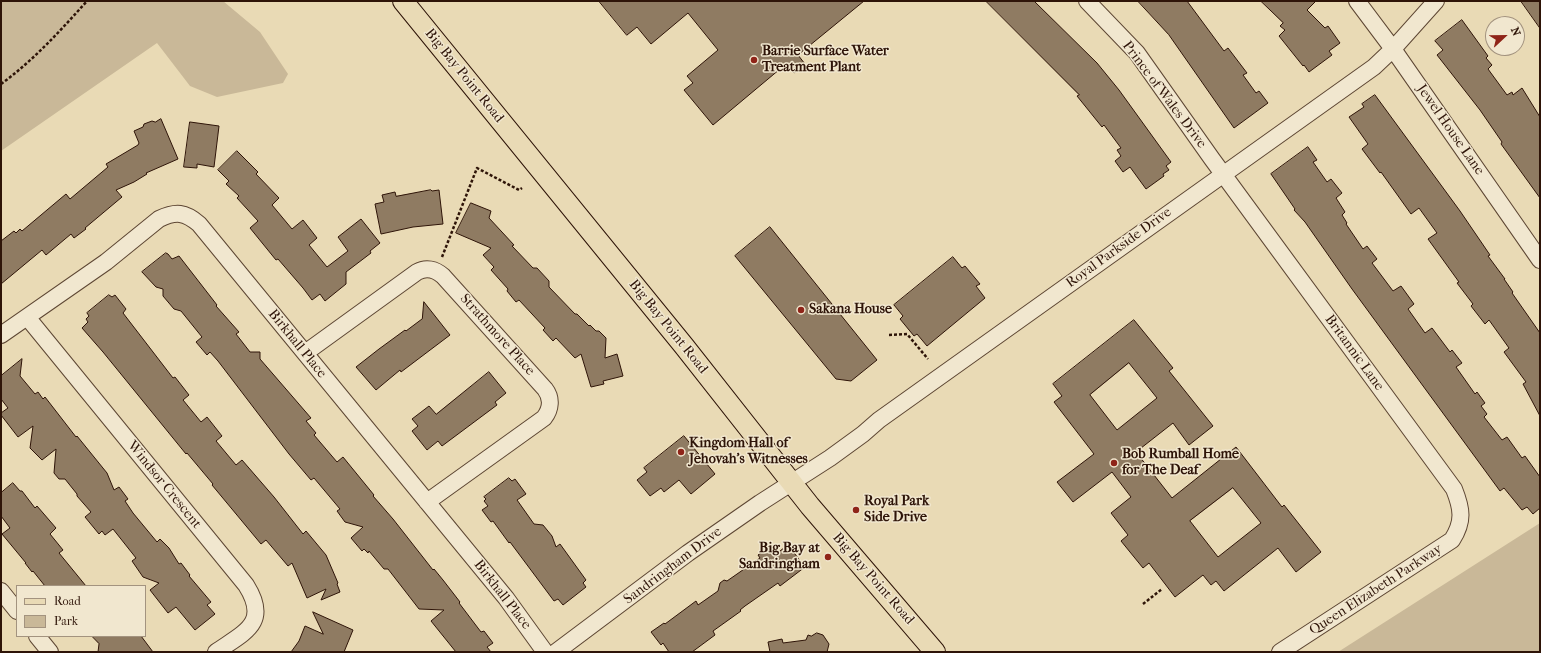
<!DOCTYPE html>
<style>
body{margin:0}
#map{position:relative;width:1541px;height:653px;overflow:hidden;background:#e9dab5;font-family:"IM FELL French Canon",serif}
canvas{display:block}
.frame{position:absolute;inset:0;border:2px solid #2e1408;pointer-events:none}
.legend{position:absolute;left:16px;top:585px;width:130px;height:52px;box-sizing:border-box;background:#f1e7cf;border:1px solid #a3937f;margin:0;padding:5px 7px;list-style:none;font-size:12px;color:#2e1408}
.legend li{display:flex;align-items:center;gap:8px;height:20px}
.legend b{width:20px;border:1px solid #a3937f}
.north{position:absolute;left:1485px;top:16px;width:40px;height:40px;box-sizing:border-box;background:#f1e7cf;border:1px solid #a3937f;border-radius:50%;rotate:68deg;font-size:11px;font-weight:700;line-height:16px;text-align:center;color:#2e1408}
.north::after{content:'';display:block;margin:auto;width:14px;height:18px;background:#8f2418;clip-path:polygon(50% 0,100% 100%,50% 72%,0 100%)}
</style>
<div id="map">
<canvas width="1541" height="653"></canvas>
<div class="frame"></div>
<ul class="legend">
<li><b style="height:5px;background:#e9dab5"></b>Road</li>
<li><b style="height:11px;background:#c9b898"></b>Park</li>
</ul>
<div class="north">N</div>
</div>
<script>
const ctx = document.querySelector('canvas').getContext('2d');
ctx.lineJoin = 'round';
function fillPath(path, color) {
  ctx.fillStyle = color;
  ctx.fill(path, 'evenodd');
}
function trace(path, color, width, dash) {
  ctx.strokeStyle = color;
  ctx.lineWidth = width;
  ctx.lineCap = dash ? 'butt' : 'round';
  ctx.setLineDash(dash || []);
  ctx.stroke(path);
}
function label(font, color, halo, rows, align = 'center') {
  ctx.font = font + ' "IM FELL French Canon",serif';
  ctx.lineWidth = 3;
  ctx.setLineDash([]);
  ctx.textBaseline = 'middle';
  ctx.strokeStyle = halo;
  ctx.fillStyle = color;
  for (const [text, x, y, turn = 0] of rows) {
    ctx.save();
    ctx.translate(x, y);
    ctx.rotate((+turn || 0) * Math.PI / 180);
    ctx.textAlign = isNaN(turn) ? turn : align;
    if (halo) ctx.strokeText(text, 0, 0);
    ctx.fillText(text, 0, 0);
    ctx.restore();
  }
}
const green = new Path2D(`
 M1,1H223L260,32L288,74L283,83L217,97L190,86L157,43L1,151Z
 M1540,523V652H1338Z`);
const building = new Path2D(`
 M599,1H864L798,55L805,64L794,73L786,64L713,125L684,90L693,83L687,76L718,50L688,13L651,44L637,27L627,35Z
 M986,1H1034L1097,63L1119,90L1171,162L1166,166L1169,170L1163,174L1164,176L1146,189L1130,167L1123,172L1115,161L1121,156L1117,150L1121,148L1104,125L1102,127L1077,96L1079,95Z
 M1138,1H1187L1224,51L1228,48L1247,73L1243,75L1256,93L1259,91L1268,103L1234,128L1169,35Z
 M1261,1H1316L1307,10L1325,28L1328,26L1340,43L1329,51L1332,55L1309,72L1304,65L1303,66L1279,36L1285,30L1280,26L1283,23Z
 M1521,1H1540V28Z
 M1462,20L1488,56L1486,58L1492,65L1488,69L1507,95L1512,92L1513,95L1522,88L1540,117V198L1501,144L1502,142L1480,110L1437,55L1443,50L1435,41Z
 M1375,95L1460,211L1490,255L1488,256L1505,279H1504L1513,292L1512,293L1540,333V416L1523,384L1526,382L1504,352L1509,348L1489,320L1485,324L1471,306L1473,304L1457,283L1459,282L1428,239L1437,233L1419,208L1411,214L1381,172L1380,173L1362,149L1368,144L1349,117L1364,107L1362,104Z
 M161,119L178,159L146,173L147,174L134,182L116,190L122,197L85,228L86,229L74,238L71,234L46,255L42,250L1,284V241L14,231L16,233L20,229L22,231L66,194L70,199L108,167L106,164L138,145L139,143L134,131L143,127L144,124L152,121L155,122Z
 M190,122L219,126L214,167L197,164V168L184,167Z
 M1308,147L1317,160L1313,162L1327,182L1331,179L1342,193L1336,198L1345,212L1342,215L1347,223L1346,224L1363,249L1367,246L1377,259L1372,263L1393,291L1401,286L1414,304L1408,309L1425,333L1432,328L1450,352L1452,350L1462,363L1456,367L1475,394L1477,392L1485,403L1481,406L1487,414L1484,417L1502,440L1507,437L1522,458L1525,456L1540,477V508L1533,514L1527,507L1522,510L1504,488L1500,491L1352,289L1305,222L1294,210L1295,209L1271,174Z
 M237,151L258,172L256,174L279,198L272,205L292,229L303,220L317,238L309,245L327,267L348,251L338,237L361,219L380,243L370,251L371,253L346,272V284L325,301L320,294L312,300L303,288L278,259L276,260L250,228L258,221L237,198L239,196L226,184L229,181L218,170Z
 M431,190L432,191L439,190L443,224L413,227L381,234L375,204L384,202L382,195L395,192L396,196Z
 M471,203L491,211L489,218L514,245L512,246L533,268H537L549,281V287L575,314H577L589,326L590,325L596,331H599L606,338L605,358L617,354L623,376L603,381L604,384L591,387L581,354L575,358L556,338L553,341L543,330L545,328L519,300L516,302L507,291L508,289L491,270L494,267L483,255L491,248L456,233Z
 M770,227L877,360L851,381L836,379L735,256Z
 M166,253L168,254L172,259L179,256L217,305L216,306L239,332L236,334L250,352H260V359L311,418L306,421L316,433L314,435L337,462L343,457L374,495L373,496L393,519L433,570L434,569L443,580L460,602L459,603L481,632L484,631L493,643L487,647L491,652H456L431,621L444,610L419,609L388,569H384L369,551L368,553L364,549L362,551L351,538L363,527L345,522L337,511L340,509L314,478L311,480L289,454L218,361L210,352L207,355L196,342L202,337L181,311L174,309L163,296V289L156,287L142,272Z
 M953,257L962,268L965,266L980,284L976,286L985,298L927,346L917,334L914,336L900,319L903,316L894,305Z
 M109,295L112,297L115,295L126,309L123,313L173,378L175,377L189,395L183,400L201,422L207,417L222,436L216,441L236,465L242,460L274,497L303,534L306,531L326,555L338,583L337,584L340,592L321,600L326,589L307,598L292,563L288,566L266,540L261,544L212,485L213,484L187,453L186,454L103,352L82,328L88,322L86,319L89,316L87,313Z
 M424,302L450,335L401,372L400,370L376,390L356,367L379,349L405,330L406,331L422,319Z
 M1134,320L1173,368L1169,371L1213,426L1189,445L1173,423L1136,452L1172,498L1236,447L1282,507L1284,505L1321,552L1296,572L1278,548L1224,591L1216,581L1211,585L1203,575L1175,597L1149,563L1143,568L1121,541L1128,535L1111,513L1131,497L1112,472L1073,502L1057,482L1094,454L1054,402L1062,396L1053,384ZM1129,363L1157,398L1117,430L1090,395ZM1233,488L1261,523L1218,557L1190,521Z
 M22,359L20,376L35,394L38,392L43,399L45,397L76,437L77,436L107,473L114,490L119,487L128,499L125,501L133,513L157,542L160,539L169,548L179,564L181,563L190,575L189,576L211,602L207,605L215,614L195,630L176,607L168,613L150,590L159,583L143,577L132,561L136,558L113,529L105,535L102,531L99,534L85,517L91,512L77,496V494L65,479H59L54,473L56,449L42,460L30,448L33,426L18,437L1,415V413L8,408L1,399V376Z
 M489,372L506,393L495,402L497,405L442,446L438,441L427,450L412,431L418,426L412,419L429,406L436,414Z
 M684,436L715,474L691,494L679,480L664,492L661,488L650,496L637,480L647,472L644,468Z
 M509,478L512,481L515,479L526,494L517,500L534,524L543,525L552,536L556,547L560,544L586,580L583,583L586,587L563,605L558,599L554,601L510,542L509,543L493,521L491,522L482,510L488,506L484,501L486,499L484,497Z
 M13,483L20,491H22L35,508L37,506L56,528L50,534L63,550L59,553L86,586H45L33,571L32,572L25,563H26L2,534L10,528L1,516V493Z
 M788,545L805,567L780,586L778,583L745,606L740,610L741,611L713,631L715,635L692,652H669L663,643L661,645L651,632L664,623L665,624L696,601L698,605L718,591L720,583L724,580L727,581L760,558L758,555L771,546L777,553Z
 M313,612L353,630L344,652H291L299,641L305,626L323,634Z
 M817,633L823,635L829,644L827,652H770L768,642L782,639L783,643L806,640L808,635L811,636Z
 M92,636H141L153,652H98L99,644Z`);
const path = new Path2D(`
 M1,84C34,60 60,31 87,1
 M442,257L477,168L519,190L522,188
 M889,335L907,334L928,359
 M1143,604L1162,589`);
const minor = new Path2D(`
 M1087,1L1137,53L1212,159L1454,489C1462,509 1464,521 1452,540L1280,652
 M1357,1L1393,49L1540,260
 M27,317L246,585C270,623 245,632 216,652
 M1,335L106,262L159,219C176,211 185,212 199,224L506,598L545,652
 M305,353L417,272C426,267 435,269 443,276L545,389C552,398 551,409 544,418L427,502
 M1,591L17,611
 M37,636L50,652
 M556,652L688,553L760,503L830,458L863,434L879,420L1374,67L1393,49L1436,1`);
const major = new Path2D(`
 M403,1L684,346L810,506L935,652`);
const markers = [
 [754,60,4,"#8f2418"],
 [801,310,4,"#8f2418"],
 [681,452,4,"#8f2418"],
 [1114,463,4,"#8f2418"],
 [856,510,4,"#8f2418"],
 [828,557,4,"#8f2418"]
];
const poiNames = [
 ["Barrie Surface Water",762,52],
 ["Treatment Plant",762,68],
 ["Sakana House",809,310],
 ["Kingdom Hall of",689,444],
 ["Jehovah's Witnesses",689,460],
 ["Bob Rumball Home",1122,455],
 ["for The Deaf",1122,471],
 ["Royal Park",864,502],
 ["Side Drive",864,518],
 ["Big Bay at",820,549,"right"],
 ["Sandringham",820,565,"right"]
];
const streetNames = [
 ["Big Bay Point Road",464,76,51],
 ["Prince of Wales Drive",1164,95,53],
 ["Jewel House Lane",1450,130,55],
 ["Royal Parkside Drive",1119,248,-36],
 ["Big Bay Point Road",668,327,51],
 ["Strathmore Place",497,335,48],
 ["Birkhall Place",297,344,51],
 ["Britannic Lane",1354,353,54],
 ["Windsor Crescent",164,485,51],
 ["Sandringham Drive",673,566,-37],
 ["Big Bay Point Road",873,579,49],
 ["Queen Elizabeth Parkway",1376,590,-33],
 ["Birkhall Place",502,595,52]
];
fillPath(green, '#c9b898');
fillPath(building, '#8f7b62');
trace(building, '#2e1408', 1);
trace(minor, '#5d4633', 18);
trace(major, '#2e1408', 22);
trace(path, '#2e1408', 2.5, [3, 2]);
trace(minor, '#f1e7cf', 16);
trace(major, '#e9dab5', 20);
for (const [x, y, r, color] of markers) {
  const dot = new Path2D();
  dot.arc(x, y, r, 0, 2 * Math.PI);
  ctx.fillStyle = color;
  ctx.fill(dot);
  trace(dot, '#f1e7cf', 1.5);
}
label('bold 14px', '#2e1408', '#f1e7cf', poiNames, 'left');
label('14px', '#2e1408', '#f1e7cf', streetNames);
</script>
